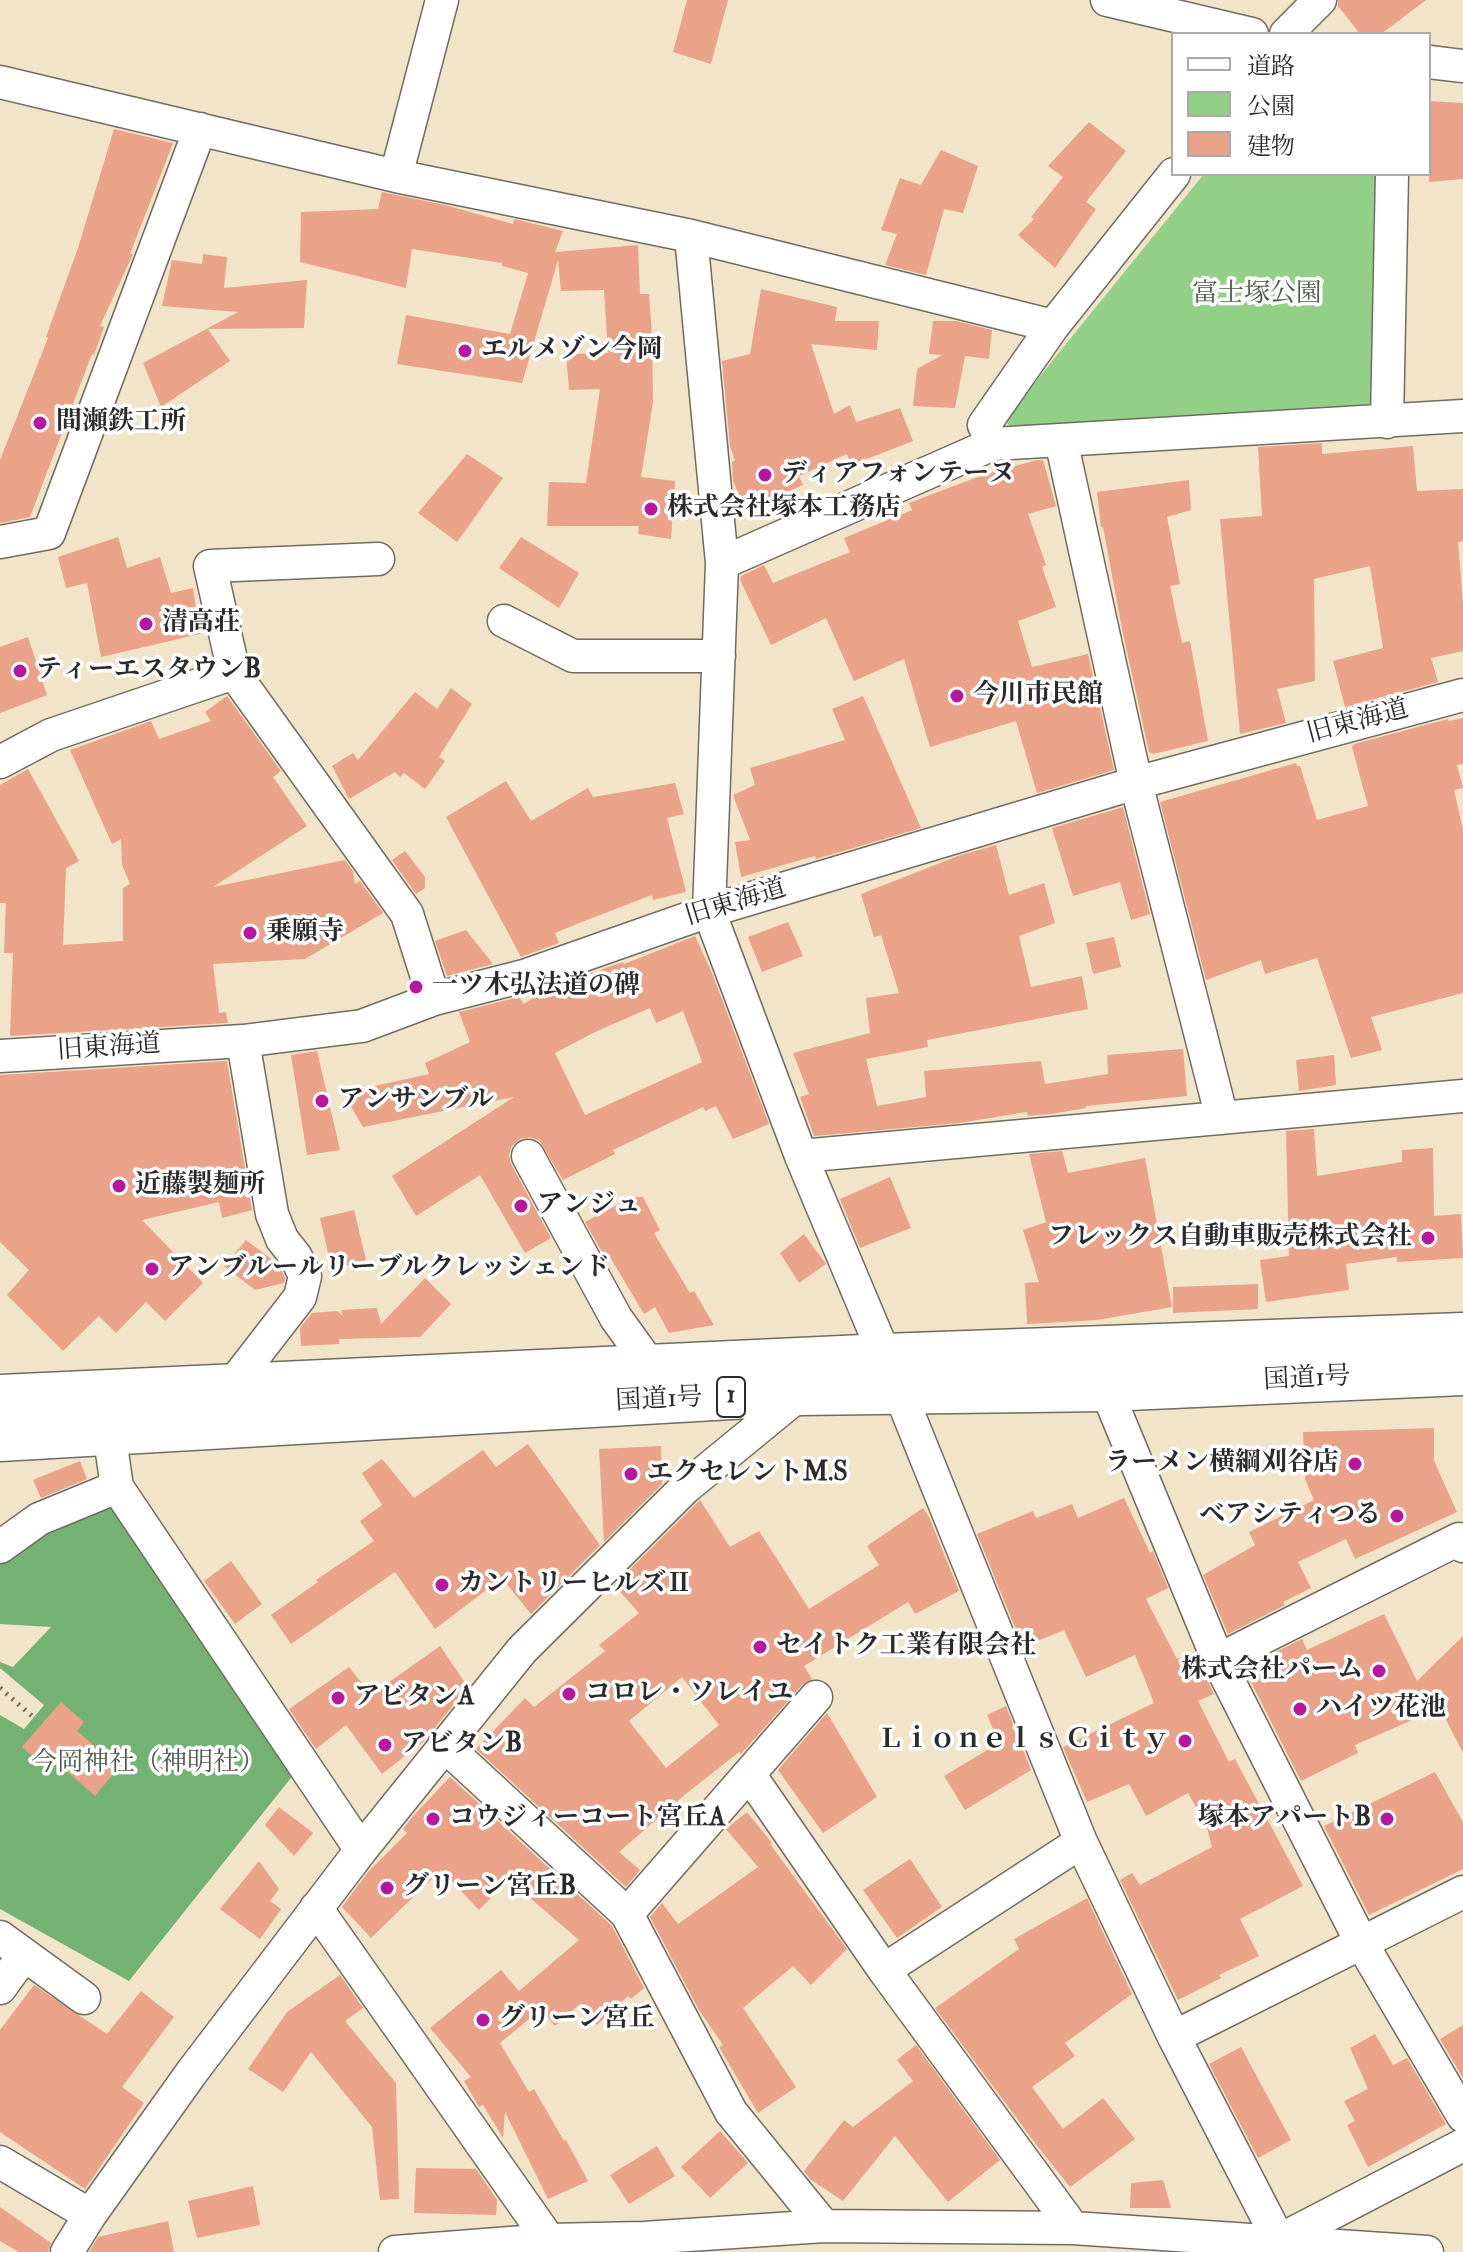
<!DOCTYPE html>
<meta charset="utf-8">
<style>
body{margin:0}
#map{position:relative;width:1463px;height:2252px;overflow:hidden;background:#f1e4c9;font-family:"IM FELL Double Pica","Noto Serif JP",serif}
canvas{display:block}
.legend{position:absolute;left:1171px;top:32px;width:260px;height:144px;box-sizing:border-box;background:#fff;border:2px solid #aaa;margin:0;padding:10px 14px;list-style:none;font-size:24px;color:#2b2b2b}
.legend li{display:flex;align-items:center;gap:16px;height:40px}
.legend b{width:40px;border:2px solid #aaa}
</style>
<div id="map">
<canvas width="1463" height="2252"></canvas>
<ul class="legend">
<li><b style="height:10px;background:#fff"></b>道路</li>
<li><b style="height:22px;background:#91d086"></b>公園</li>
<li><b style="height:22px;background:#eaa288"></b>建物</li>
</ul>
</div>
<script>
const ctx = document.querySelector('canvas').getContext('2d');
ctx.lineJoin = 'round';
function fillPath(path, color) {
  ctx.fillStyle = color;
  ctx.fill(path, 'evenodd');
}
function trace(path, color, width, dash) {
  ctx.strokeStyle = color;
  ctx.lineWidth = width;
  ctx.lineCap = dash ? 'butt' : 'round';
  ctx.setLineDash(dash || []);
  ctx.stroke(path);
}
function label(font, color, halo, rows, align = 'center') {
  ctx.font = font + ' "IM FELL Double Pica","Noto Serif JP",serif';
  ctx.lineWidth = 7;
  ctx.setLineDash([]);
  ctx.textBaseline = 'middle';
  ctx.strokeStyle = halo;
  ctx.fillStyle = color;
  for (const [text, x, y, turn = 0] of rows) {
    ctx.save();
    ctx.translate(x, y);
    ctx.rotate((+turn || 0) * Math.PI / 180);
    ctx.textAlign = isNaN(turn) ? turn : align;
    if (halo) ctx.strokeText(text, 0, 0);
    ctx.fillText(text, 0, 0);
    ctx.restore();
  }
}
const green = new Path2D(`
 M1204,174H1377L1370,407L1011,429L1005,419Z`);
const forest = new Path2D(`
 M110,1500L298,1769L129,1981L0,1909V1715L24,1729L44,1705L0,1668V1662L13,1667L51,1627L0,1624V1560L42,1528Z`);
const building = new Path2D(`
 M687,0H728L711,64L673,52Z
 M1338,0H1426L1381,34H1360L1338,6Z
 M1429,101L1463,103V179L1429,182Z
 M1089,122L1126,151L1086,202L1096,209L1055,268L1018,235L1034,219L1031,217L1063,177L1048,166Z
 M114,129L173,143L130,254H133L100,326L104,327L94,355L92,354L30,517L0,523V460L48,338L46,337L78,248Z
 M941,150L978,166L963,213L944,209L926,275L885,265L897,234L881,230L900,178L921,185Z
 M382,192L445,205L513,224L514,219L563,231L555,252L638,245L640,294H649L652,336L653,402L641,477L675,481L671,539L638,534L639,526H547L549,482L586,483L600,389L569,390L566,354L608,353L604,290L561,291L558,260L522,383L397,364L406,315L510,334L528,273L502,266V263L412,249L406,288L300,262L301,212L378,209Z
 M203,254L227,257L224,288L307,280L304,328L208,329L230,361L161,407L143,363L238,312L162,306L172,260L202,264Z
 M761,289L837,307L835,321H879L877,350L811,344L834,414L850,405L856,422L900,408L913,441L851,465L847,454L799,476L803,485L746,510L733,481L732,462L735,460L730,446L722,361L750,354Z
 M933,321H956L992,330L989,359L965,356L955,408L913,406L917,369L942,355L929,354Z
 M1322,443V454L1413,446L1417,491L1463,489V541L1458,542L1463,603V651L1431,658L1438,682L1345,707L1333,661L1383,648L1370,566L1314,579L1315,681L1277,689L1286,723L1240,734L1220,519L1262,516L1258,447Z
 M467,454L503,478L457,542L418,513Z
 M1037,460H1043L1056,506L1028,514L1046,565L1042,567L1056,607L1018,621L1032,667L1088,654L1114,770L1037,793L1016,721L930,747L904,659L854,681L826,618L771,645L740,580L741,576L764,565L773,583L850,552L844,538L912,510L909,503L980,476Z
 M1189,480L1191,510L1167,517L1180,584L1170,586L1182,643L1190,641L1208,741L1153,754L1149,752L1122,629L1103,527H1101L1097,492Z
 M118,537L127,568L160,557L171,593L193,588L200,634L101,657L87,583L66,588L58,557Z
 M521,537L579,573L559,608L499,568Z
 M28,637L47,695L0,713V647Z
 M451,688L472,704L439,757L445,761L425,789L404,773L400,777L395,772L349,799L332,766L353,753L358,760L415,692L437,709Z
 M227,696L281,771L273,777L307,826L213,887L345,860L353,871L355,884L360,881L383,913L305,959L213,964L219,1013L226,1012L228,1023L10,1036L13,953H4L6,903H0V785L28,769L79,861L66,868L63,945L123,941V888L130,884L122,865L121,839L112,844L70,750L151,721L159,739L211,721L205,712Z
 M863,696L921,828L816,859L815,856L741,877L735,842L750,840L733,795L755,785L750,768L845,740L832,709Z
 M1463,718V764L1457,765L1463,788L1454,790L1463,830V993L1371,1017L1382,1050L1351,1058L1317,958L1265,974L1261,960L1206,980L1160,802L1296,763L1297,766H1300L1317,820L1368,806L1352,747L1354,744L1448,719L1449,721Z
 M506,781L531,821L588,788L593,797L675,783L684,814L667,818L686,892L653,900L652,895L579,923L555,933L559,943L521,957L446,817Z
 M1123,807L1150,914L1131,920L1120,882L1073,896L1052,828Z
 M996,845L1009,895L1044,883L1055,923L1019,936L1031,987L1082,976L1088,1009L927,1040L928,1047L866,1059L877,1106L926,1097L924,1071L1041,1061L1045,1084L1108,1074L1107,1055L1183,1049L1187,1096L1086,1106V1108L1051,1114L1028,1116L1027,1112L959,1123L814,1136L800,1097L809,1094L793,1053L870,1033L866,998L899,993L881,935L874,937L861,894L958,856Z
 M405,851L425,877V888L416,894L392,860Z
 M788,922L803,956L762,972L748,937Z
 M466,930L493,964L447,976L435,941Z
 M695,936L712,973L769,1124L733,1139L716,1106L705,1111L703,1107L613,1150L615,1154L563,1180L539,1140L529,1137L520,1139L511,1147L509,1155L511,1164L551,1238L525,1253L480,1175L416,1216L392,1176L514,1097L363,1127L343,1093L429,1074L425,1063L470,1042L459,1012L519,997L524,1004L540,993L539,991L623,962L624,964ZM650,1008L656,1023L683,1011L702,1062L585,1115L555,1053L595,1032Z
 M1114,937L1121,967L1093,974L1086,943Z
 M317,1051L340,1150L307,1155L291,1055Z
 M1334,1055L1336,1085L1299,1091L1296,1060Z
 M227,1061L252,1210L222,1218L219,1202L142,1220L203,1283L165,1321L146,1302L116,1333L99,1316L63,1351L7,1295L29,1270L0,1242V1075Z
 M1314,1129L1317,1176L1402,1162V1150L1433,1148L1434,1216L1461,1214L1463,1258L1397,1262V1257L1346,1264L1349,1290L1266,1302L1260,1260L1289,1256L1286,1131Z
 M1062,1151L1068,1173L1145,1158L1172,1307L1097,1320L1027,1324L1025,1283L1039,1282L1023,1230L1046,1222L1029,1154Z
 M890,1177L911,1228L860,1248L840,1199Z
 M632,1197H643L660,1230L654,1233L690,1293L694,1291L714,1325L669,1333L655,1307L644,1314L610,1257L606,1259L585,1222Z
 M354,1210L366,1260L332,1270L320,1218Z
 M804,1234L826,1264L799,1283L780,1253Z
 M246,1240L279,1265L285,1278L284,1283L255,1290L224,1266Z
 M425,1278L451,1304L420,1337L339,1339V1344L301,1346L300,1328L312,1313L337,1311L343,1316L341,1310L377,1308L381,1324Z
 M1258,1284V1309L1173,1313V1287Z
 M1434,1428V1461L1457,1512L1355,1559L1346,1539L1298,1562L1311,1588L1283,1602L1285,1605L1228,1634L1203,1575L1255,1545L1249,1532L1314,1500L1305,1479L1303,1432Z
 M528,1444L600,1545L531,1614L502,1578L435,1629L395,1572L291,1644L271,1615L318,1582L316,1580L374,1541L360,1521L382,1505L362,1473L382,1459L414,1498L483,1450L496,1467Z
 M661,1446L662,1484L604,1542L599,1449Z
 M80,1461L87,1479L41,1498L33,1480Z
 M1124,1498L1150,1553L1153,1551L1168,1588L1146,1599L1177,1659L1194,1652L1214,1694L1198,1701L1229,1762L1235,1759L1303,1886L1240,1919L1259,1956L1219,1975L1221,1978L1178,2000L1120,1880L1132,1873L1140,1885L1212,1847L1206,1824L1188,1793L1146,1816L1129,1784L1087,1802L1063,1747L1154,1703L1135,1655L1086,1677L1064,1630L1023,1647L977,1534L1033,1511L1036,1518L1072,1504L1078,1518Z
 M700,1500L730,1547L759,1531L809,1609L879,1565L867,1546L923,1508L929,1517L959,1591L915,1614L908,1602L804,1666L812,1679L802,1685L741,1754L739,1752L687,1793L619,1852L640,1870L626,1887L476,1749L525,1698L534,1707L605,1651L599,1645L639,1613L614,1585ZM682,1677L719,1725L666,1768L629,1721Z
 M231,1561L262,1604L235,1624L204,1581Z
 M1384,1614L1417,1681L1463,1636V1753L1440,1708L1355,1745L1358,1753L1301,1781L1244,1668L1302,1639L1307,1650Z
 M440,1646L468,1687L424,1741L382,1774L346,1725L316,1749L289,1709L349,1667L371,1695Z
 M61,1702L84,1722L77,1731L119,1767L95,1796L52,1758L45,1767L22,1747Z
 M1006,1706L1031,1770L965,1810L944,1776L999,1743L987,1715Z
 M827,1713L877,1797L823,1833L778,1770Z
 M1435,1772L1463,1822V1869L1369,1915L1324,1826Z
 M450,1777L612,1926L644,1988L631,1999L628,1996L597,2025L579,2005L555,2026L541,2009L500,2043L529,2092L534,2089L564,2141L566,2140L588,2181L548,2199L505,2112L503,2138L483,2105L479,2107L464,2081L471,2077L430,2028L501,1970L519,1991L579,1940L509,1880L479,1910L441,1870L371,1938L342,1907L368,1872L407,1833L403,1829L414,1815Z
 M279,1807L313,1833L294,1856L265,1825Z
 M747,1812L772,1843L770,1844L847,1949L811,1985L793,1966L743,2008L796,2087L758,2113L719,2047L723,2045L699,2010L650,1917L662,1903L678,1924L758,1867L726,1829Z
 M910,1859L942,1907L897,1938L863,1890Z
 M259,1861L279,1889L270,1901L281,1909L260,1939L220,1909Z
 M1087,1898L1132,1994L1065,2043L1075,2056L1032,2087L1063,2129L1103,2098L1135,2139L1070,2187L1038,2147L935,2008L1019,1949L1014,1939Z
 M340,1975L363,2008L345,2021L396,2083L399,2199L380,2200L372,2127L311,2052L283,2092L248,2069L287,2012Z
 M34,1985L107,2034L141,1991L174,2017L122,2087L144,2103L85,2189L0,2132V2030Z
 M1463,2025V2078L1440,2039Z
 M1375,2034L1393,2065L1407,2058L1446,2124L1368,2167L1347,2125L1355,2121L1344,2101L1368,2089L1350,2048Z
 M916,2045L1000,2160L948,2202L895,2136L843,2201L810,2179L804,2171L844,2120L853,2127L913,2081L897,2060Z
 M1241,2047L1291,2140L1258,2158L1209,2064Z
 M720,2131L748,2163L710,2198L681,2167Z
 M657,2146L675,2176L629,2204L610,2175Z
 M416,2168L476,2169L497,2200L496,2215L414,2213Z
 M1163,2180L1171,2208H1130L1131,2183Z
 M253,2186L260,2225L197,2238L188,2201Z
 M0,2207L51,2243L48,2252H19L0,2241Z
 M168,2221L174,2252H89L98,2237Z`);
const path = new Path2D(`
 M0,1688L32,1716`);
const minor = new Path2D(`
 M1107,0L1252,34
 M1286,34L1320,0
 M1429,62L1463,66
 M0,82L396,176L691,236L1053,326
 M396,176L442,0
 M691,236L722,563L709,911L801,1156L885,1356L1081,1842L1174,2037L1285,2252
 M1387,422L1392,174
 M1061,440L1136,783L1222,1118
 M993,444L984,425L1053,326L1174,174
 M0,542L49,533L200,129
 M722,563L993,444L1463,416
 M504,621L573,656H719
 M234,673L210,566L378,559
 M0,762L51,735L234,673L407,914L434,999
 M0,1056L243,1041L362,1026L434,999L524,976L709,911L1136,783L1463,695
 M528,1156L616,1318L652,1368
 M801,1156L1463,1096
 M232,1385L300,1297L305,1276L296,1257L282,1239L272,1214L243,1041
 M1106,1389L1218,1660L1362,1944L1463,2116
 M109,1432L117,1487L361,1850
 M0,1547L39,1519L117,1487
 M1218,1660L1459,1539L1463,1546
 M444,1745L627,1914
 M749,1774L816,1697
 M316,1908L549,2240
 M0,1937L84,1998
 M884,1970L1073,2228
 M0,1988L24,1955
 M1174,2037L1463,1892
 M0,2162L90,2215
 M824,2226L731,2112L627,1914L749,1774L884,1970L1081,1842
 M1280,2240L1463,2145
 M67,2252L90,2215L192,2072L361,1850L522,1650L685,1488L801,1393
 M395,2252L549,2240L644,2238L824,2226L1073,2228L1427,2252`);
const highway = new Path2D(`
 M0,1397L885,1356L1463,1335
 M0,1439L801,1393L1106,1389L1463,1373`);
const markers = [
 [465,351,8,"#b5179e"],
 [40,423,8,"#b5179e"],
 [765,475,8,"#b5179e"],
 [651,509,8,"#b5179e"],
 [146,624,8,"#b5179e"],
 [20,671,8,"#b5179e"],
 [957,696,8,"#b5179e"],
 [250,933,8,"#b5179e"],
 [416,987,8,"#b5179e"],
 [322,1101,8,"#b5179e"],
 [119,1186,8,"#b5179e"],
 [521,1206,8,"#b5179e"],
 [1428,1238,8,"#b5179e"],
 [152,1269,8,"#b5179e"],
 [1355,1464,8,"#b5179e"],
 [631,1474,8,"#b5179e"],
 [1397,1516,8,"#b5179e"],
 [442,1585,8,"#b5179e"],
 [760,1647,8,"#b5179e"],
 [1379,1671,8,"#b5179e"],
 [569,1694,8,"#b5179e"],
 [338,1698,8,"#b5179e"],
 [1300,1709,8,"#b5179e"],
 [1185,1741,8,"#b5179e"],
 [385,1745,8,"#b5179e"],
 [433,1819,8,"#b5179e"],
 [1387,1819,8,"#b5179e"],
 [387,1888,8,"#b5179e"],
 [483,2020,8,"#b5179e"]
];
const shields = [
 [731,1397,28]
];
const shieldNames = [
 ["1",731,1397]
];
const parkNames = [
 ["富士塚公園",1257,295],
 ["今岡神社（神明社）",148,1764]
];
const poiNames = [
 ["エルメゾン今岡",481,351],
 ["間瀬鉄工所",56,423],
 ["ディアフォンテーヌ",781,475],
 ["株式会社塚本工務店",667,509],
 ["清高荘",162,624],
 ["ティーエスタウンB",36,671],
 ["今川市民館",973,696],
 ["乗願寺",266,933],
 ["一ツ木弘法道の碑",432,987],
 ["アンサンブル",338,1101],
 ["近藤製麺所",135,1186],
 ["アンジュ",537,1206],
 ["フレックス自動車販売株式会社",1412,1238,"right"],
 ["アンブルールリーブルクレッシェンド",168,1269],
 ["ラーメン横綱刈谷店",1339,1464,"right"],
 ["エクセレントM.S",647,1474],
 ["ベアシティつる",1381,1516,"right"],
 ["カントリーヒルズⅡ",458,1585],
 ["セイトク工業有限会社",776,1647],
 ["株式会社パーム",1363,1671,"right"],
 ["コロレ・ソレイユ",585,1694],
 ["アビタンA",354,1698],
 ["ハイツ花池",1316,1709],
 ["Ｌｉｏｎｅｌｓ Ｃｉｔｙ",1169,1741,"right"],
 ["アビタンB",401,1745],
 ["コウジィーコート宮丘A",449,1819],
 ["塚本アパートB",1371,1819,"right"],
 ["グリーン宮丘B",403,1888],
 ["グリーン宮丘",499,2020]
];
const streetNames = [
 ["旧東海道",1358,723,-15],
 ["旧東海道",736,904,-17],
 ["旧東海道",109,1049,-4],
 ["国道1号",1307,1380,-3],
 ["国道1号",659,1401,-3]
];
fillPath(green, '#91d086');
fillPath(forest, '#74b273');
fillPath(building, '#eaa288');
trace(minor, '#706c62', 35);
trace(highway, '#706c62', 47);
trace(path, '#706c62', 5, [2, 6]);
trace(minor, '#fff', 32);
trace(highway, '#fff', 44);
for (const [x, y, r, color] of markers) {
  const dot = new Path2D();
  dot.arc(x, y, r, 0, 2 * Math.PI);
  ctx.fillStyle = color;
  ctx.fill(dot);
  trace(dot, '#fff', 3);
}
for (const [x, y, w] of shields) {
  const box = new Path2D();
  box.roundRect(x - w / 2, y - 20, w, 40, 6);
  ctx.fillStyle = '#fff';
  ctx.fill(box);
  trace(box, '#2b2b2b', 2);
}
label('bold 24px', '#2b2b2b', null, shieldNames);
label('26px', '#4a5d46', '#fff', parkNames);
label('bold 26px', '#2b2b2b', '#fff', poiNames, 'left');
label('26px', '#2b2b2b', '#fff', streetNames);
</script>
